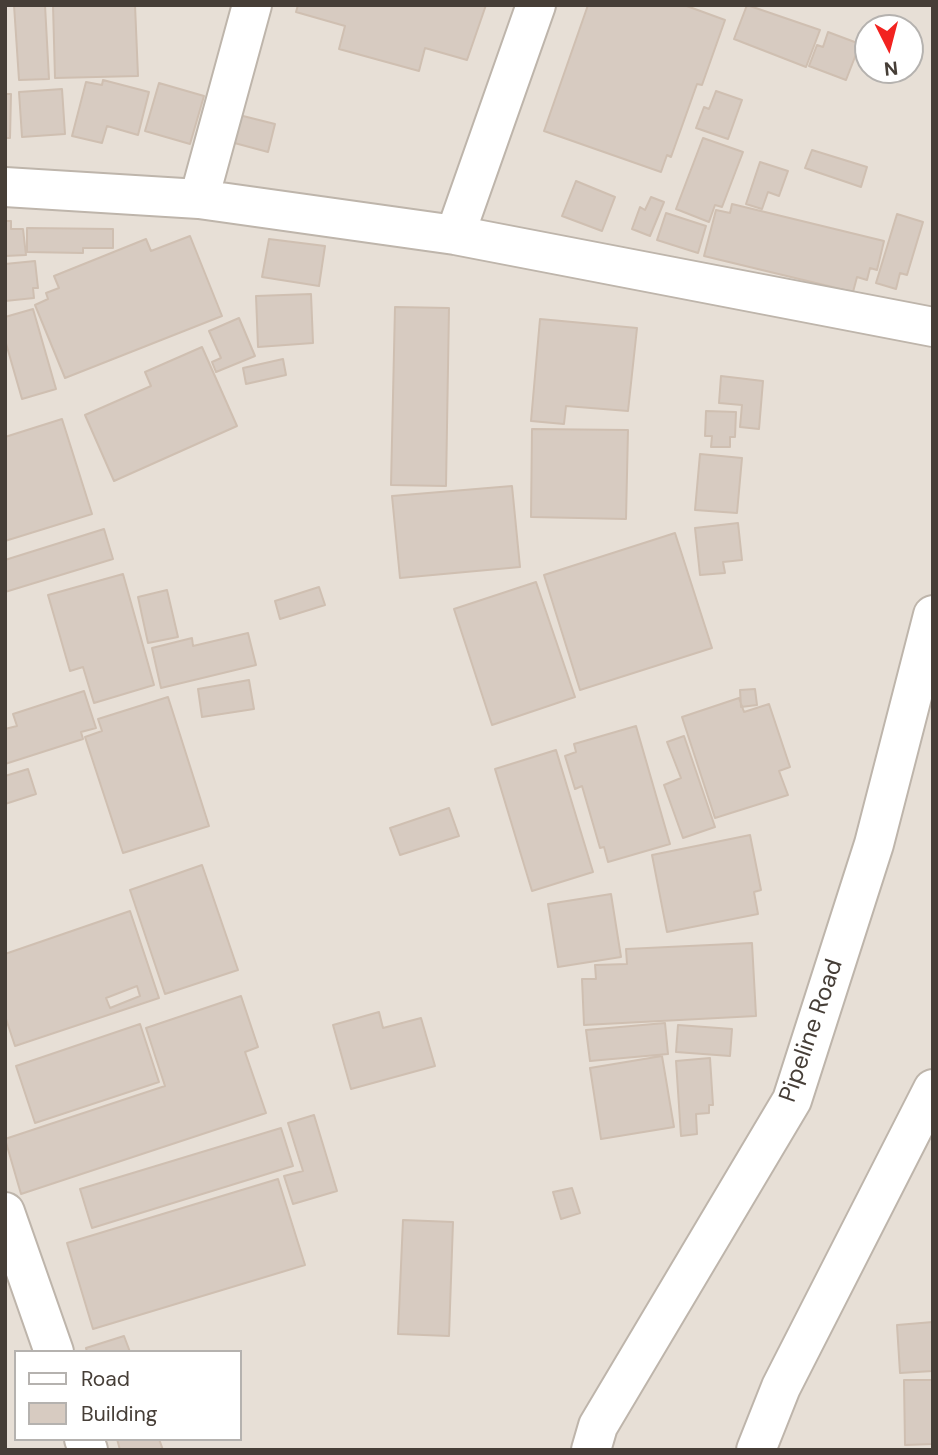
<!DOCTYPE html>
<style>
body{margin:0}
#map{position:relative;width:938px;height:1455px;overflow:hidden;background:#f3eee8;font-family:"DM Sans",sans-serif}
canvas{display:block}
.frame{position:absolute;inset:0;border:7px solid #463e37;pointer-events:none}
.legend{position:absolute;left:14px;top:1350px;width:228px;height:91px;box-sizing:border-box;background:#fff;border:2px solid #b5b2af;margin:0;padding:9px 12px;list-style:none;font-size:21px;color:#463e37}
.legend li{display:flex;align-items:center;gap:14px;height:35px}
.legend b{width:35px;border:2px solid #b5b2af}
.north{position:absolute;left:854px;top:14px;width:70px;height:70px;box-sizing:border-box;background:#fff;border:2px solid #b5b2af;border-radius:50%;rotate:174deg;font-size:19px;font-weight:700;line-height:28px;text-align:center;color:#463e37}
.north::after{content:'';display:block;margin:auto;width:24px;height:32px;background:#f22320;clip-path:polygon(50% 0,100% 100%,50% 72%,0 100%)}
</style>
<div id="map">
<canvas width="938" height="1455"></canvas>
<div class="frame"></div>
<ul class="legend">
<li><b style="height:9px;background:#fff"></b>Road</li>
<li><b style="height:19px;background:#d7cbc1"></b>Building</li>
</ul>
<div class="north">N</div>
</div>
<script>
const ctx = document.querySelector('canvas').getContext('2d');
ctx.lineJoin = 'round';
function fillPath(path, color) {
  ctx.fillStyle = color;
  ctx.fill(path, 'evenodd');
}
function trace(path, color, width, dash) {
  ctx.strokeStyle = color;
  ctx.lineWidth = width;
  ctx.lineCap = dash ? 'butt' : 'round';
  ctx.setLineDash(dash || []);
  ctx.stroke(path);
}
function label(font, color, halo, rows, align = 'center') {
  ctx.font = font + ' "DM Sans",sans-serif';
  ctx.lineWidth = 7;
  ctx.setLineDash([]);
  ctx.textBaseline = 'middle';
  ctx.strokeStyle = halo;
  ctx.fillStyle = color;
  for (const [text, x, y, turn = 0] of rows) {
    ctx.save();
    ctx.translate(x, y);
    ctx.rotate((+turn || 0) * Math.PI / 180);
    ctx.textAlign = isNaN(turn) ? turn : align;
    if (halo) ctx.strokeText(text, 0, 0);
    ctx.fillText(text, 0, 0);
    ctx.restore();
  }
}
const residential = new Path2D(`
 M5,5H933V1450H5ZM868,28H910V70H868ZM16,1352H240V1439H16Z`);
const building = new Path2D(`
 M14,5H45L49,79L19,80Z
 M53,5H135L138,76L55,78Z
 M298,5H486L467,60L425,48L419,71L339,49L345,26L296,12Z
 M588,5H684L725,20L702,85L697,84L671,157L667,155L661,172L544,131Z
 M747,5L820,30L806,67L734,39Z
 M828,32L860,44L846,80L809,66L817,45L823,47Z
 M103,80L149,92L138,135L107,126L102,143L72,136L86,82L102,85Z
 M159,83L204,96L190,144L145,131Z
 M62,89L65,134L22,137L19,92Z
 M716,91L742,100L728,139L696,128L704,107L709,109Z
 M5,94H11L10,138H5Z
 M235,114L275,124L268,152L227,141Z
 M703,138L743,152L722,207L715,205L709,222L676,209Z
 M812,150L867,167L861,187L805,168Z
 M760,162L788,171L779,196L768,192L762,209L746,204Z
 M576,181L615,197L602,231L562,216Z
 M651,197L664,202L650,236L632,229L640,207L645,210Z
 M732,204L884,241L877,270L870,268L867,280L857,277L853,292L704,256L716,210L730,213Z
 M666,213L706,226L698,253L657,240Z
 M897,214L923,222L907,275L900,273L896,289L876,283Z
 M5,221H11V229H23L26,255L5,256Z
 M27,228L113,229V248H83V253L27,252Z
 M190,236L222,316L65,378L35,305L48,299L46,293L59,288L54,276L146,239L151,251Z
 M269,239L325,246L319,286L262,277Z
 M35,261L38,288H33L34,298L5,301V264Z
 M311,294L313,343L258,347L256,296Z
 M395,307L449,308L446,486L391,485Z
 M33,309L56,389L22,399L5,340V317Z
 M239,318L255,356L216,372L212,362L221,358L209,331Z
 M540,319L637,328L628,411L566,406L564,424L531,421Z
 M202,347L237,426L114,481L85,415L151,386L145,372Z
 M283,359L286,375L246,384L243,368Z
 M721,376L763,381L759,429L740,427L742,405L719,403Z
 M706,411L736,412L735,437H730V447H711L712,436H705Z
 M62,419L92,514L5,541V437Z
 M532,429L628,430L626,519L531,517Z
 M700,454L742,458L737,513L695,510Z
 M512,486L520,567L400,578L392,496Z
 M738,523L742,560L723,562L725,573L700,575L695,528Z
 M104,529L113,559L5,592V560Z
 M675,533L712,648L580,690L544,575Z
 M123,574L154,685L94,703L83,667L70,671L48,595Z
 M536,582L575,697L492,725L454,609Z
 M319,587L325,605L280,619L275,601Z
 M167,590L178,637L148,643L138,597Z
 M248,633L256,665L161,688L152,648L192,638L193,646Z
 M249,680L254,709L202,717L198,689Z
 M755,689L757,705L741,707L740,690Z
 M84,691L96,728L81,732L83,739L5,764V729L17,726L13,714Z
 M168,697L209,826L123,853L85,737L102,731L98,719Z
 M739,698L744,712L769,704L790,767L779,771L788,795L715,818L682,717Z
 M636,726L670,844L608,862L604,847L600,848L582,786L575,789L565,756L576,752L574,744Z
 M684,736L715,827L683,838L664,785L681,778L667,742Z
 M556,750L593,872L532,891L495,769Z
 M28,769L36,794L5,804V776Z
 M449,808L459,836L400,855L390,828Z
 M750,835L761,890L754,892L758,914L667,932L652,855Z
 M202,865L238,970L165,994L130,890Z
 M611,894L621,957L558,967L548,904Z
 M130,911L159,998L15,1046L5,1016V954ZM137,986L140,996L110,1008L106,998Z
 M752,943L756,1016L584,1025L582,979H596L595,965L627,964L626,949Z
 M241,996L258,1047L245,1052L266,1113L21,1194L5,1139L165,1086L146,1028Z
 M379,1012L383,1028L421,1018L435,1066L351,1089L333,1025Z
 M665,1023L668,1054L590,1061L586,1030Z
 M140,1024L159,1082L35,1123L16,1066Z
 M678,1025L732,1029L730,1056L676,1052Z
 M662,1056L674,1127L601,1139L590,1068Z
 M710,1058L713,1105H709V1113L696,1114L697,1134L681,1136L676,1061Z
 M314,1115L337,1191L293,1204L284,1176L303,1171L288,1123Z
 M281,1128L293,1166L92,1228L80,1189Z
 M278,1179L305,1265L93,1329L67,1243Z
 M572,1188L580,1213L561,1219L553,1192Z
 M403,1220L453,1222L449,1336L398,1334Z
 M933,1322V1371L900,1373L897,1325Z
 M124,1336L130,1352H87L86,1348Z
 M904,1380H933V1444L905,1445Z
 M117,1439H159L163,1450H120Z`);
const minor = new Path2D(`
 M5,187L199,199L455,235L933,327
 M199,199L252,5
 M455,235L536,5
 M5,1212L54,1352
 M84,1439L88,1450
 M591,1450L598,1426L792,1100L874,844L933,615
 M756,1450L781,1387L933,1089`);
const streetNames = [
 ["Pipeline Road",812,1031,-71]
];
fillPath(residential, '#e7dfd6');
fillPath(building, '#d7cbc1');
trace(building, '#cfbfb1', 2);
trace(minor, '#beb5ab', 42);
trace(minor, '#fff', 38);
label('24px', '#463e37', '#fff', streetNames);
</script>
